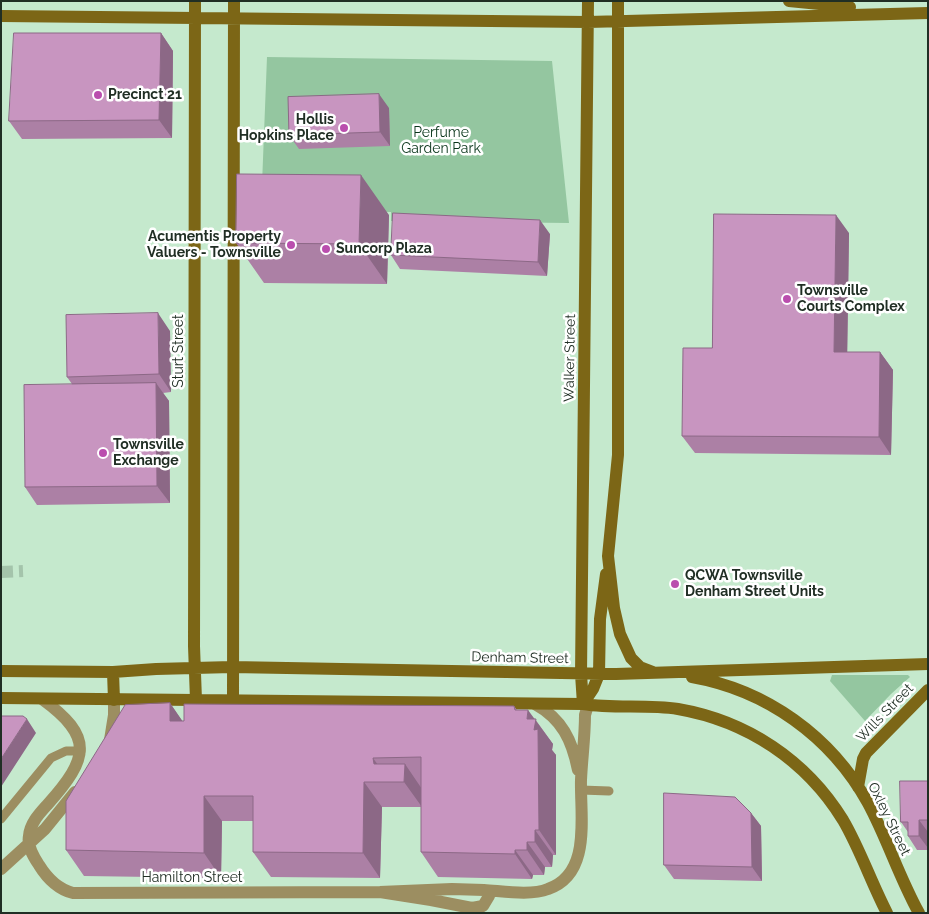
<!DOCTYPE html>
<style>
body{margin:0}
#map{position:relative;width:929px;height:914px;overflow:hidden;background:#c5e9cd;font-family:Raleway,sans-serif}
canvas{display:block}
.frame{position:absolute;inset:0;border:2px solid #202e24;pointer-events:none}
</style>
<div id="map">
<canvas width="929" height="914"></canvas>
<div class="frame"></div>
</div>
<script>
const ctx = document.querySelector('canvas').getContext('2d');
ctx.lineJoin = 'round';
function fillPath(path, color) {
  ctx.fillStyle = color;
  ctx.fill(path, 'evenodd');
}
function trace(path, color, width, dash) {
  ctx.strokeStyle = color;
  ctx.lineWidth = width;
  ctx.lineCap = dash ? 'butt' : 'round';
  ctx.setLineDash(dash || []);
  ctx.stroke(path);
}
function label(font, color, halo, rows, align = 'center') {
  ctx.font = font + ' Raleway,sans-serif';
  ctx.lineWidth = 5;
  ctx.setLineDash([]);
  ctx.textBaseline = 'middle';
  ctx.strokeStyle = halo;
  ctx.fillStyle = color;
  for (const [text, x, y, turn = 0] of rows) {
    ctx.save();
    ctx.translate(x, y);
    ctx.rotate((+turn || 0) * Math.PI / 180);
    ctx.textAlign = isNaN(turn) ? turn : align;
    if (halo) ctx.strokeText(text, 0, 0);
    ctx.fillText(text, 0, 0);
    ctx.restore();
  }
}
const green = new Path2D(`
 M267,57L552,61L569,223L391,221V212L261,210Z
 M832,675H908L910,677L891,694L865,721L830,681Z`);
const streetTunnel = new Path2D(`
 M1,572L23,571`);
const lane = new Path2D(`
 M581,790L609,791
 M1,819L51,758L66,751H81`);
const street = new Path2D(`
 M42,699C94,737 89,758 48,804C40,813 30,823 29,836C27,846 33,856 39,865C47,878 57,889 73,893L380,892L452,889L484,890L487,891L489,896L483,906L472,908L431,900L380,892
 M535,704C562,719 572,740 578,770
 M110,740L114,715V700
 M1,869L45,829L75,792
 M484,890C502,891 531,896 548,889C592,874 580,816 581,780C582,758 585,737 585,715L588,705`);
const secondary = new Path2D(`
 M195,1L194,646L196,700
 M618,1V455L608,556L614,608L620,634L631,658L640,667L653,672
 M789,1L850,7
 M1,16L588,22L928,13
 M1,671L113,672L156,669L232,667L616,674L928,664
 M113,672L114,700
 M692,677C766,690 831,736 868,803C887,838 899,877 919,913
 M1,698L583,704C614,709 647,704 678,709C747,721 806,760 843,820C860,849 871,882 887,913
 M233,700L234,1
 M583,704L581,674L588,1
 M583,704L593,689L599,674L600,619L606,574
 M858,787L863,759L866,753L928,690`);
const wall = new Path2D(`
 M161,33L173,51L172,138L22,139L9,121Z
 M389,108L390,146L299,149L289,135Z
 M389,215L387,284L264,283L236,243Z
 M849,233L847,352H880L893,370L891,455L695,453L682,436L712,348Z
 M550,234L547,276L400,269L391,255Z
 M170,331L171,392L163,393L169,401L170,503L37,505L25,487L72,384L67,377Z
 M170,703L182,721L514,706L517,710L535,719L553,744L552,750L556,755V855H553L552,867H545L544,875H533L532,879L438,877L421,852V807H382L380,878L271,877L253,852V821H222L221,878L84,876L66,850Z
 M928,781V850H917L908,836V832L901,822Z
 M751,813L761,826L762,881L674,879L664,865Z`);
const shadedWall = new Path2D(`
 M161,33L173,51L172,138L159,120Z
 M379,94L389,108L390,146L380,132Z
 M361,175L389,215L387,284L359,244Z
 M836,215L849,233L847,370L834,352Z
 M540,220L550,234L547,276L538,262Z
 M158,313L170,331L171,392L159,374Z
 M880,352L893,370L891,455L879,437Z
 M156,383L169,401L170,503L157,486Z
 M170,703L188,729L170,721Z
 M528,710L553,744L552,750L556,755V855L539,830L527,719Z
 M27,719L36,733L1,787V759Z
 M373,758L390,782L374,764Z
 M405,764L422,789V807L404,782Z
 M364,782L382,807L380,878L363,853Z
 M204,796L222,821L221,878L204,853Z
 M751,813L761,826L762,881L752,867Z
 M919,820L928,832V848L919,836Z
 M535,830L553,855L552,867L535,842Z
 M527,842L545,867L544,875L527,850Z
 M515,850L533,875L532,879L515,854Z`);
const building = new Path2D(`
 M14,33H161L159,120L9,121Z
 M379,94L380,132L289,135L288,97Z
 M237,174L361,175L359,244L236,243Z
 M393,213L540,220L538,262L391,255Z
 M714,214L836,215L834,352H880L879,437L682,436L683,348H712Z
 M158,313L159,374L67,377L66,315Z
 M156,383L157,486L25,487L24,385Z
 M170,703V721H184V704L514,706L515,710H528L527,719H536L534,730L538,729L539,830H535V842H527V850H515V854L421,852V757L373,758L374,764H405L404,782H364L363,853L253,852V796H204V853L66,850V801L125,705Z
 M1,716H23L27,719L1,759Z
 M900,781H928V820H919V836H908V822H901Z
 M664,793L735,797L751,813L752,867L664,865Z`);
const markers = [
 [98,95,5,"#ba4eae"],
 [344,128,5,"#ba4eae"],
 [291,245,5,"#ba4eae"],
 [326,249,5,"#ba4eae"],
 [787,299,5,"#ba4eae"],
 [103,453,5,"#ba4eae"],
 [675,584,5,"#ba4eae"]
];
const poiNames = [
 ["Precinct 21",108,95],
 ["Hollis",334,120,"right"],
 ["Hopkins Place",334,136,"right"],
 ["Acumentis Property",281,237,"right"],
 ["Valuers - Townsville",281,253,"right"],
 ["Suncorp Plaza",336,249],
 ["Townsville",797,291],
 ["Courts Complex",797,307],
 ["Townsville",113,445],
 ["Exchange",113,461],
 ["QCWA Townsville",685,576],
 ["Denham Street Units",685,592]
];
const parkNames = [
 ["Perfume",441,133],
 ["Garden Park",441,149]
];
const streetNames = [
 ["Sturt Street",179,351,-90],
 ["Walker Street",570,358,-89],
 ["Denham Street",520,658,1],
 ["Wills Street",885,713,-46],
 ["Oxley Street",889,819,64],
 ["Hamilton Street",192,878]
];
fillPath(green, '#94c6a0');
trace(streetTunnel, '#a4c4ab', 12, [12, 6]);
trace(lane, '#9c8e61', 9);
trace(street, '#9c8e61', 12);
trace(secondary, '#7c6616', 12);
fillPath(wall, '#ac80a5');
fillPath(shadedWall, '#8c6886');
fillPath(building, '#c895c0');
trace(building, '#8c6886', 1);
for (const [x, y, r, color] of markers) {
  const dot = new Path2D();
  dot.arc(x, y, r, 0, 2 * Math.PI);
  ctx.fillStyle = color;
  ctx.fill(dot);
  trace(dot, '#fff', 2);
}
label('bold 14px', '#202e24', '#fff', poiNames, 'left');
label('14px', '#083419', '#fff', parkNames);
label('14px', '#202e24', '#fff', streetNames);
</script>
